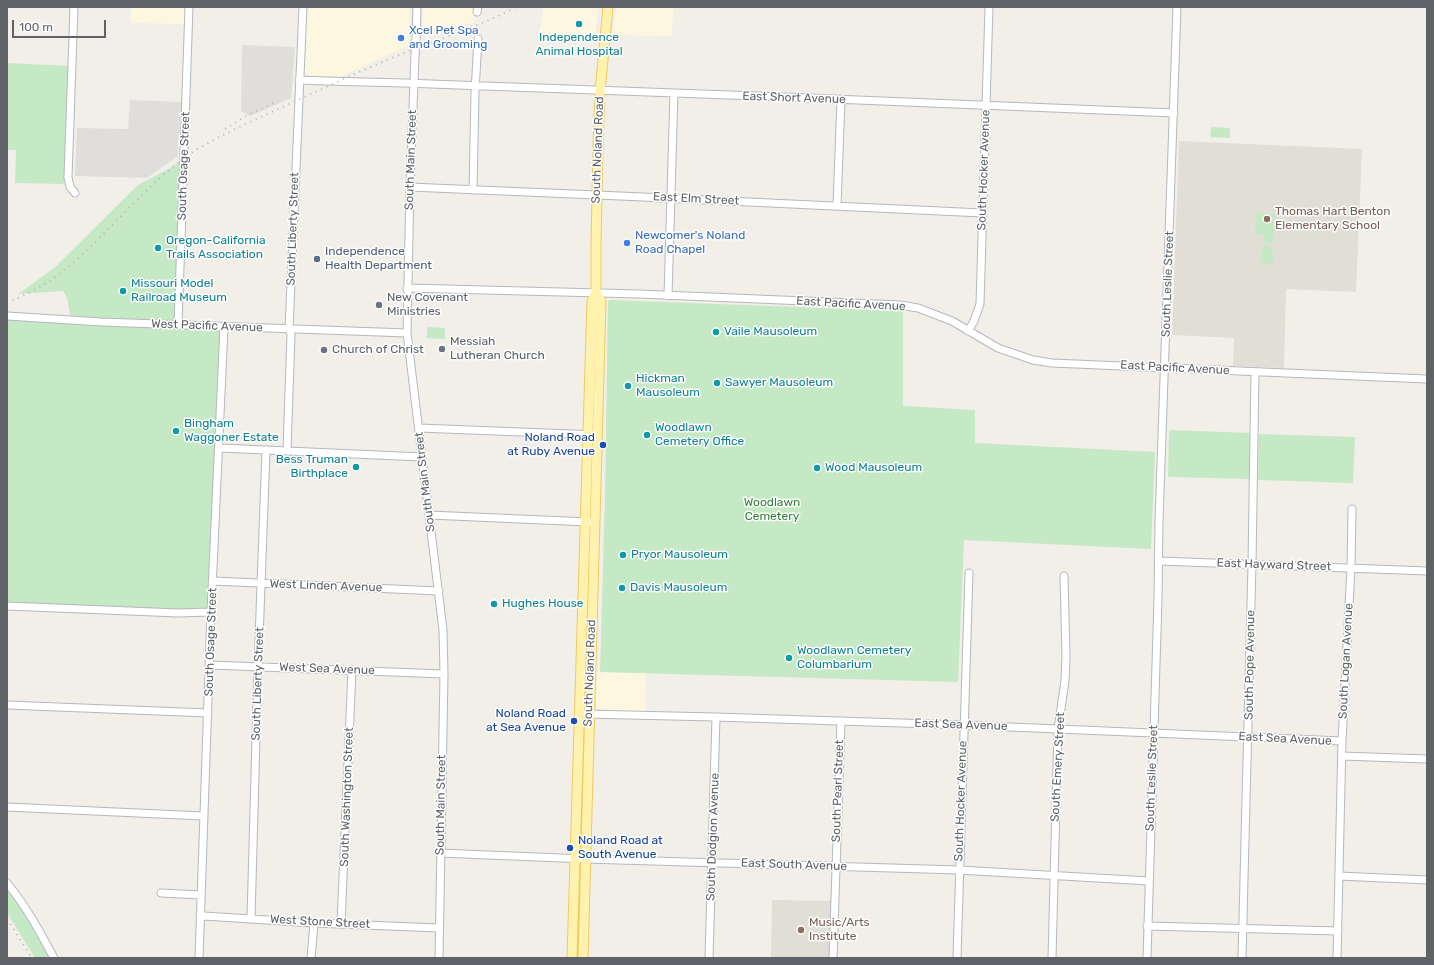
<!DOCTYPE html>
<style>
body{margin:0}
#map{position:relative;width:1434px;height:965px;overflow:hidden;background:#f1efe8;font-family:Rubik,sans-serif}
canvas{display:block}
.frame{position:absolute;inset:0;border:8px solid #5f6368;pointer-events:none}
.scale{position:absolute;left:12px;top:20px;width:94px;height:18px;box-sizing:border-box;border:2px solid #5f6368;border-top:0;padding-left:5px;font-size:12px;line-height:14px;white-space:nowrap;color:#5f6368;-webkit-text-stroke:3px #fff;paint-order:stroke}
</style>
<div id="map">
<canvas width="1434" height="965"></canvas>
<div class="frame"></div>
<div class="scale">100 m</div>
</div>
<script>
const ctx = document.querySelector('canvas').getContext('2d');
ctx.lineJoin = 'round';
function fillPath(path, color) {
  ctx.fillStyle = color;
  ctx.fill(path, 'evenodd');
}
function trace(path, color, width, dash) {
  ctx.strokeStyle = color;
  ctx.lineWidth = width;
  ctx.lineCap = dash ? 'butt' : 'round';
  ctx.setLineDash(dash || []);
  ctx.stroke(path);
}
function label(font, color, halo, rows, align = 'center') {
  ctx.font = font + ' Rubik,sans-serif';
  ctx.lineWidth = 3;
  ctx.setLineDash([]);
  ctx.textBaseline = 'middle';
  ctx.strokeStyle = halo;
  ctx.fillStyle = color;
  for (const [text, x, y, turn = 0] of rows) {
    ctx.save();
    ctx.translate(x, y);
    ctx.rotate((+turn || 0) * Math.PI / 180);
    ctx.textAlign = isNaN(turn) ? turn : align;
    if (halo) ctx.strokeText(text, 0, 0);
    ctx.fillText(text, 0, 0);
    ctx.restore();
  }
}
const commercial = new Path2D(`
 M131,7H184V24L131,23Z
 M307,7H410L408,46L339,77L309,76L305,72L304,67Z
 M423,7H475L474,22L425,39V31H422Z
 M544,7H598L595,37L539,36Z
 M616,7H673L672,36L613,35Z
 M596,672L646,673L645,711L604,710L597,708L595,703Z`);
const industrial = new Path2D(`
 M242,45L295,47L291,98L250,116L241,111Z
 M130,100L181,102L178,156L147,178L75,176L77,128L128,129Z`);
const education = new Path2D(`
 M1179,141L1362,149L1356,292L1286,289L1284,368L1233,366L1234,338L1172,335Z
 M772,900L831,901L830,958H771Z`);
const green = new Path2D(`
 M7,63L68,66L64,184L15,183L16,150H7Z
 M1211,127L1230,128V138L1210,137Z
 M184,159L179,324L224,327L211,612L7,606V316L71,319L67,298L63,291L18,294L53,269L138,185L172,167Z
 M1256,213L1275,214L1274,243L1264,242V234L1255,233Z
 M1265,245H1267L1271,248L1274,261L1270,264L1261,263C1260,256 1260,250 1265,245Z
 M611,300L903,311V406L975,410V443L1155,452L1151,549L964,540L958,682L600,672L605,498L608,301Z
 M427,327L445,328V339L427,338Z
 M1169,430L1253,433L1252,479L1168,477Z
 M1259,434L1355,437L1353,483L1258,480Z
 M7,889L28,918L50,958H35L7,913Z`);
const minor = new Path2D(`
 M74,7L68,177L70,187L75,193
 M477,12L478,7
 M416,39L417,7
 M415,55L410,187L407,333L443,630L444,674L439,958
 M299,80C343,82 387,82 431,84C679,94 926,101 1174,113
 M410,187L643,197L982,213
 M473,190L475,92L478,39
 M837,205L841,100
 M407,288L639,294L900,305L918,308L952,321L998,348L1033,360L1052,363L1427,379
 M668,296L674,93
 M7,316L102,322L407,333
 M178,325L189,7
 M968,331L974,321L980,304L989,7
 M419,428L598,435
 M220,448L422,457
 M287,451L291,334L289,329L303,7
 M429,515L589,522
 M1159,561L1427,571
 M213,581L439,591
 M7,606L178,613L211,612
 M210,665L444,674
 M7,705L208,713
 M586,714L715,717L963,725L1342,741
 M1342,756L1427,759
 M7,807L203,816
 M440,853L585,859L959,870L1149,881
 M1339,876L1427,880
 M7,883C26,906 40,932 54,958
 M161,893L201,895
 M200,914L204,916L314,923L439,928
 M251,918L258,667L266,450
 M341,924L352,670
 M1147,926L1338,931
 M199,958L211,612L224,327
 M311,958L314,923
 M709,958L716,717
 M833,958L841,721
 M957,958L969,573
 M1052,958L1058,729L1065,681L1066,657L1064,576
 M1147,958L1158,599L1159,521L1177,7
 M1242,958L1252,564L1255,372
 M1337,958L1342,741L1351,568L1352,509`);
const major = new Path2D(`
 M572,958L592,301L596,293
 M583,958L601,301L596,293V244L598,147L600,91L608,7`);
const rail = new Path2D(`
 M225,129L247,115L276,102
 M7,303C26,295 46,285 62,272C110,234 145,183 196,150C226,132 259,118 291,103C327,87 362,70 399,55C438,39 479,27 516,7
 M7,919L32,958`);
const minorBridge = new Path2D(`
 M415,55L416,39`);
const markers = [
 [579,24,4,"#0f9aa8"],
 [401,38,4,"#3f7fe0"],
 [1267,219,4,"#8d6e63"],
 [627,243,4,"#3f7fe0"],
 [158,248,4,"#0f9aa8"],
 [317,259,4,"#5c6f8a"],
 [123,291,4,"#0f9aa8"],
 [379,305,4,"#6b7280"],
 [716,332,4,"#0f9aa8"],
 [442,349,4,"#6b7280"],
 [324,350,4,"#6b7280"],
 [717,383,4,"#0f9aa8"],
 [628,386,4,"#0f9aa8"],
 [176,431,4,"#0f9aa8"],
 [647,435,4,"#0f9aa8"],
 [603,445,4,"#1a4fb4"],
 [356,467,4,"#0f9aa8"],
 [817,468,4,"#0f9aa8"],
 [623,555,4,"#0f9aa8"],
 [622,588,4,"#0f9aa8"],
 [494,604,4,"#0f9aa8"],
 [789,658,4,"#0f9aa8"],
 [574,721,4,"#1a4fb4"],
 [570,848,4,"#1a4fb4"],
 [801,930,4,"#8d6e63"]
];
const shopNames = [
 ["Xcel Pet Spa",409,31],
 ["and Grooming",409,45],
 ["Newcomer's Noland",635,236],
 ["Road Chapel",635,250]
];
const cultureNames = [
 ["Independence",579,38,"center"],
 ["Animal Hospital",579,52,"center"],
 ["Oregon-California",166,241],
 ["Trails Association",166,255],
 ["Missouri Model",131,284],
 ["Railroad Museum",131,298],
 ["Vaile Mausoleum",724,332],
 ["Hickman",636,379],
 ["Mausoleum",636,393],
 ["Sawyer Mausoleum",725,383],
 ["Bingham",184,424],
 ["Waggoner Estate",184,438],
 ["Woodlawn",655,428],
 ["Cemetery Office",655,442],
 ["Bess Truman",348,460,"right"],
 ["Birthplace",348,474,"right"],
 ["Wood Mausoleum",825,468],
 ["Pryor Mausoleum",631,555],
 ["Davis Mausoleum",630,588],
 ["Hughes House",502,604],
 ["Woodlawn Cemetery",797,651],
 ["Columbarium",797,665]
];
const streetNames = [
 ["East Short Avenue",794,98,2],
 ["South Noland Road",598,150,-88],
 ["South Main Street",411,160,-88],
 ["South Osage Street",184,166,-88],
 ["South Hocker Avenue",984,170,-88],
 ["East Elm Street",696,199,3],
 ["South Liberty Street",293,229,-88],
 ["South Leslie Street",1168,284,-88],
 ["East Pacific Avenue",851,304,3],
 ["West Pacific Avenue",207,326,2],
 ["East Pacific Avenue",1175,368,3],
 ["South Main Street",425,482,-97],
 ["East Hayward Street",1274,565,2],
 ["West Linden Avenue",326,586,2],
 ["South Osage Street",211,642,-88],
 ["South Logan Avenue",1346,661,-87],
 ["South Pope Avenue",1250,665,-89],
 ["West Sea Avenue",327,669,2],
 ["South Noland Road",590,673,-88],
 ["South Liberty Street",258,684,-88],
 ["East Sea Avenue",961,725,2],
 ["East Sea Avenue",1285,739,3],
 ["South Emery Street",1058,767,-87],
 ["South Leslie Street",1152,778,-88],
 ["South Pearl Street",838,791,-88],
 ["South Washington Street",347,797,-88],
 ["South Hocker Avenue",961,801,-88],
 ["South Main Street",441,805,-89],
 ["South Dodgion Avenue",713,837,-88],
 ["East South Avenue",794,865,2],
 ["West Stone Street",320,922,3]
];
const educationNames = [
 ["Thomas Hart Benton",1275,212],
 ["Elementary School",1275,226],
 ["Music/Arts",809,923],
 ["Institute",809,937]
];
const serviceNames = [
 ["Independence",325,252],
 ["Health Department",325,266]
];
const worshipNames = [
 ["New Covenant",387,298],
 ["Ministries",387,312],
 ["Messiah",450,342],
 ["Lutheran Church",450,356],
 ["Church of Christ",332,350]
];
const transitNames = [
 ["Noland Road",595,438],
 ["at Ruby Avenue",595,452],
 ["Noland Road",566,714],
 ["at Sea Avenue",566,728],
 ["Noland Road at",578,841,"left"],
 ["South Avenue",578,855,"left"]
];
const parkNames = [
 ["Woodlawn",772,503],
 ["Cemetery",772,517]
];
fillPath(commercial, '#fef7e0');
fillPath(industrial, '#e0deda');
fillPath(education, '#e1ded6');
fillPath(green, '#c5e8c5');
trace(minor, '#b5b8bc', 9);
trace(major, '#f2c960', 11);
trace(minor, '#fff', 7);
trace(major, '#fff2af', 9);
trace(rail, '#b6b7b8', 2, [1, 5]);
trace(minorBridge, '#b5b8bc', 9, []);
trace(minorBridge, '#fff', 7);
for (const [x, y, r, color] of markers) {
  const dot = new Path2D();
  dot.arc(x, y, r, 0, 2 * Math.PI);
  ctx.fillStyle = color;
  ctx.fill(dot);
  trace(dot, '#fff', 1.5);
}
label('12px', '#366cbe', '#fff', shopNames, 'left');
label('12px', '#0d838f', '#fff', cultureNames, 'left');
label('12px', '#5f6368', '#fff', streetNames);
label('12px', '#785e54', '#fff', educationNames, 'left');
label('12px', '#4e5e75', '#fff', serviceNames, 'left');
label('12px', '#5b616d', '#fff', worshipNames, 'left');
label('12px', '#164399', '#fff', transitNames, 'right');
label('12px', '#348238', '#fff', parkNames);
</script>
